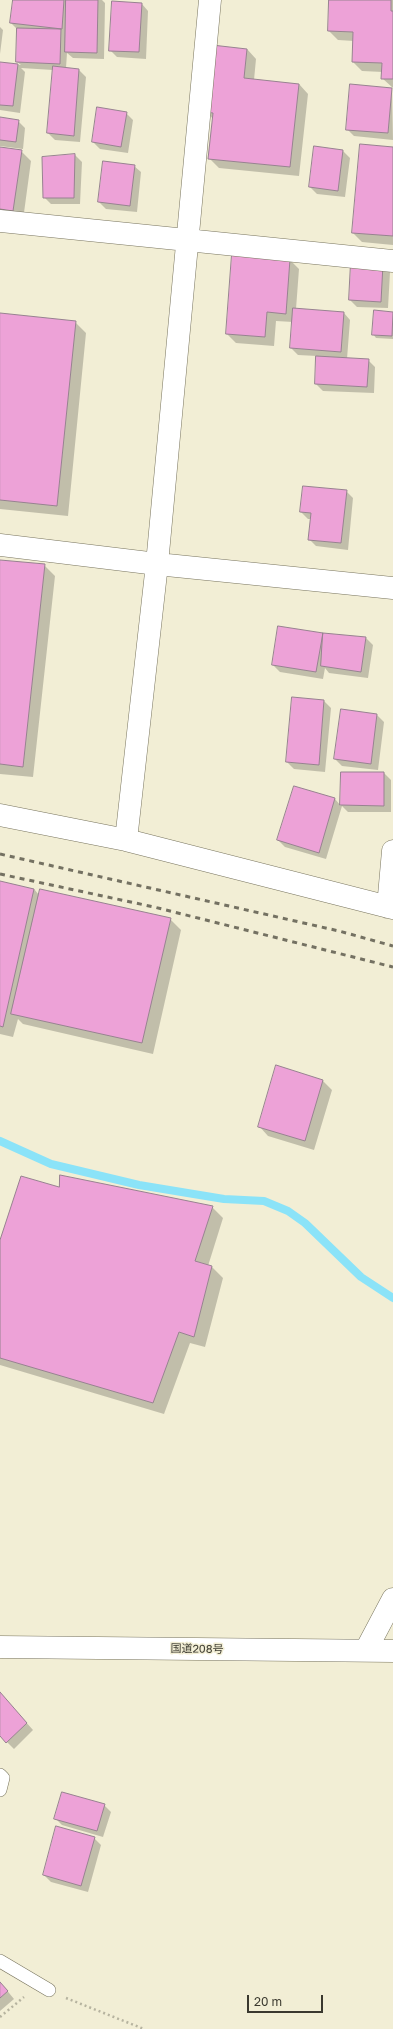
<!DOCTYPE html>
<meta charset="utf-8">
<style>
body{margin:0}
#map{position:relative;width:393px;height:2029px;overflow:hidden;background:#f2eed5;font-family:"Golos Text",sans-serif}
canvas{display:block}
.scale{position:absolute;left:247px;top:1995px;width:76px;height:18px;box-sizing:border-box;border:2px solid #3a382e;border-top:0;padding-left:5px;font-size:12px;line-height:14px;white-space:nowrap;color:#3a382e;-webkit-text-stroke:3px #f2eed5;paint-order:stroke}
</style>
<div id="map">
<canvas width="393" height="2029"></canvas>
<div class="scale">20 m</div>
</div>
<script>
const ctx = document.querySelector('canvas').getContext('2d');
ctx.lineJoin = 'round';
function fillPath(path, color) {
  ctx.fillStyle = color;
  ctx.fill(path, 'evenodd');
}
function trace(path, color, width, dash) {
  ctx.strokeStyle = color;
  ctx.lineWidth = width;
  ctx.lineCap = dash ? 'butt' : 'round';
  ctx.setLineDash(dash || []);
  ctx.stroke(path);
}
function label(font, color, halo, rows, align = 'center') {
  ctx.font = font + ' "Golos Text","Noto Sans JP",sans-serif';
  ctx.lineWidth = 3;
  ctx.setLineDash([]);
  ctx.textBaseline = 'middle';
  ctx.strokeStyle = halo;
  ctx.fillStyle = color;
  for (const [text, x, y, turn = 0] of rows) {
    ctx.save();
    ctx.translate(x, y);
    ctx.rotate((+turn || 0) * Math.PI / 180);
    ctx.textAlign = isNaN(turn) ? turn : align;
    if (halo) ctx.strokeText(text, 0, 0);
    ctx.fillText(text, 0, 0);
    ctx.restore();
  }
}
const shadow = new Path2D(`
 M14,0H102L105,3L104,59L73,58L67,53L66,68L79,70L86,77L80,142L55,140L48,133L53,70L21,68L25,72L20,113L0,110V63L21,65L17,62L18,30L11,23Z
 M330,0H393V88L382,78L383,72L362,71L353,62L354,41L338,40L329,31Z
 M142,4L148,11L146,59L117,57L110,50Z
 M0,27L3,30L0,54Z
 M247,49L256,59L254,80L299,84L308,94L299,176L219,168L209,158L213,119L206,111Z
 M392,89L393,140L354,136L347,129Z
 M126,113L133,120L128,153L100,149L93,142Z
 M0,118L18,121L25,128L23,149L0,146Z
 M0,148L21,151L31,161L23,220L0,217Z
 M393,148V245L362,242L353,233Z
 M343,151L350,158L345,197L317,194L310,187Z
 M75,155L82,162L80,204H51L44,197Z
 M134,166L141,172L137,212L106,209L99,202Z
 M290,260L299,269L296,309L344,313L350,320L347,359L368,360L375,367L374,393L323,391L316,384L317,356L298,355L291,348L293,322L276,321L274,346L236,343L227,334Z
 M352,263L390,272L388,308L357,307L350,300Z
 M375,311L393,313V339L376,338L373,334Z
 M0,314L75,322L86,333L68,516L0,509Z
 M346,491L353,498L348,550L316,546L309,539L311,519H308L301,512Z
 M0,561L44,565L55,576L33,777L0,774Z
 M279,627L323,634L366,638L373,645L368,678L329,673L325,668L323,679L280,672L273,665Z
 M324,701L331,708L325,772L294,769L287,762Z
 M377,715L384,722L378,770L342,766L335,759Z
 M342,773H384L391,780V812H348L342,806L326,859L285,847L278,840L294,787L335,799L341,806Z
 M0,882L34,889L39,895L170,919L181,930L153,1054L23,1024L18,1019L13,1037L0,1034Z
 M277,1067L323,1081L332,1090L314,1150L268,1136L259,1126Z
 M60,1188L212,1207L223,1218L208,1266L212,1267L223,1278L205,1347L190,1343L164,1414L0,1365V1244Z
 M0,1693L33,1730L14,1749L0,1735Z
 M104,1805L111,1812L103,1837L62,1825L55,1818Z
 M94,1838L101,1845L88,1892L51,1882L44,1875Z
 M0,1982L14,1999L0,2011Z`);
const stream = new Path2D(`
 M0,1141L51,1164L139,1185L224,1199L264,1201L288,1211L305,1223L361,1277L393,1298`);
const building = new Path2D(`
 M13,0H64L62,29L10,23Z
 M66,0H98L97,53L65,52Z
 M329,0H391V11H393V79H381L382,63L352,62L353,32L328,31Z
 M112,1L142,3L139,52L109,51Z
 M17,28L61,29L60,64L16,62Z
 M212,45L247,49L244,78L299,84L290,167L208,159L213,113L205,112Z
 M0,62L18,64L13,106L0,105Z
 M53,66L79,69L74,136L47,133Z
 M350,84L392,88L388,133L346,130Z
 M97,107L127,112L121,147L92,142Z
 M0,117L19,120L16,142L0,140Z
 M360,144L393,147V236L352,233Z
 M314,146L343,150L338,191L309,187Z
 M0,147L22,150L13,211L0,209Z
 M75,154L74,198H43L42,157Z
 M103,161L135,165L130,206L98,202Z
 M232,254L290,259L286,314L267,312L265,337L226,334Z
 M351,262L383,264L381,302L349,300Z
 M293,308L344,312L341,352L290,348Z
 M374,310L393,312L392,336L372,335Z
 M0,313L76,321L57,506L0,500Z
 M316,356L369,359L367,387L315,384Z
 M303,486L347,490L341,543L308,540L311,513L300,512Z
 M0,560L45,564L23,767L0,764Z
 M278,626L323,633L316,672L272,665Z
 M323,633L366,637L361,672L321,666Z
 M292,697L324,700L319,765L286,762Z
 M341,709L377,714L371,764L334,759Z
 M341,772H384V806L340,805Z
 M294,786L335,798L319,853L277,840Z
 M0,881L34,889L3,1027L0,1026Z
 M40,889L171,918L142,1043L11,1014Z
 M276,1065L323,1080L305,1141L258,1127Z
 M60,1175L213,1206L195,1261L212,1266L194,1337L179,1332L153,1403L0,1358V1240L21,1176L59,1187Z
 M0,1692L27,1723L6,1743L0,1736Z
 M62,1792L105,1804L97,1831L54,1819Z
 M56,1826L95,1837L81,1886L43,1875Z
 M0,1982L8,1991L0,1998Z`);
const path = new Path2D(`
 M66,1998L144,2029
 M0,2017L24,1997`);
const service = new Path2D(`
 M0,1775L3,1778L0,1790
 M0,1961L49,1990`);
const minor = new Path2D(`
 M0,221L393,261
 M0,545L157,564L393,588
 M0,815L126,840L393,908
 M126,840L157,564L210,0
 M388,907L393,851
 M366,1650L393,1599`);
const trunk = new Path2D(`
 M0,1647L393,1651`);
const rail = new Path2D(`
 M0,854L339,931L393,946
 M0,874L154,907L393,967`);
const streetNames = [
 ["国道208号",197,1649,1]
];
fillPath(shadow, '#0003');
trace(stream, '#8be3f8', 8);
fillPath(building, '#eda2d7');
trace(building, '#978290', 1);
trace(service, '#78745e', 14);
trace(minor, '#78745e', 23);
trace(trunk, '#78745e', 23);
trace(path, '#b6b39f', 2.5, [2, 3]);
trace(service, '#fff', 13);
trace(minor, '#fff', 22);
trace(trunk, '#fff', 22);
trace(rail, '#747162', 3, [5, 5]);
label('11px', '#3a382e', '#f2eed5', streetNames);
</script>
